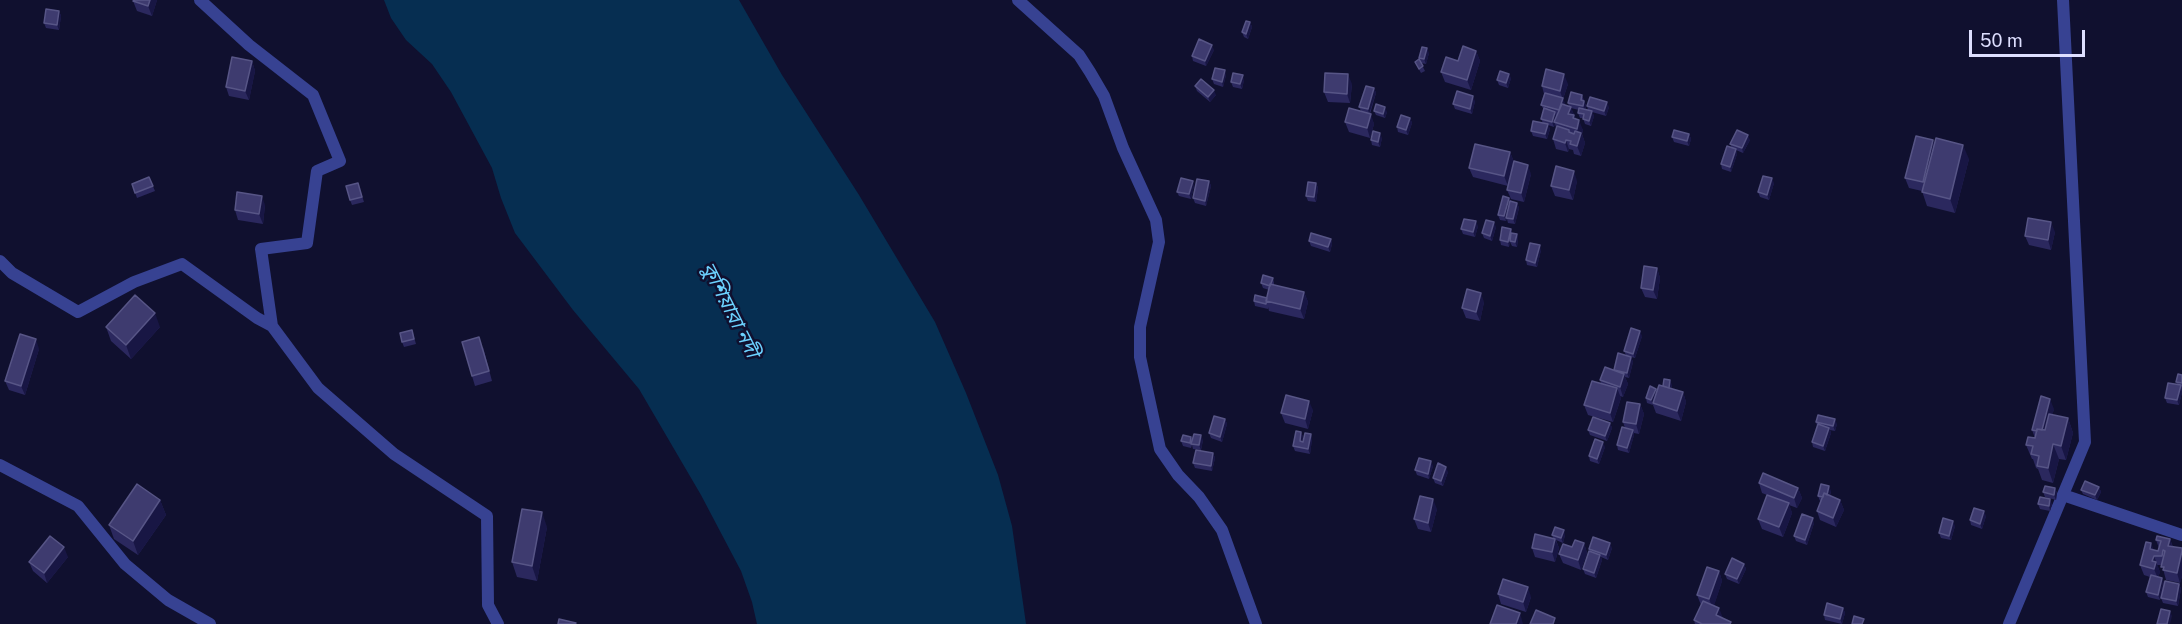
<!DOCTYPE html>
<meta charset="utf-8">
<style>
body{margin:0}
#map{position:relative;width:2182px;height:624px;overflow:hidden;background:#10102f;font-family:"Public Sans",sans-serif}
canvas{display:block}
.scale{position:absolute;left:1969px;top:30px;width:116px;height:27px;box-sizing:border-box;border:3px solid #dedfff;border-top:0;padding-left:8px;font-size:18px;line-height:21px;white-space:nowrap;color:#dedfff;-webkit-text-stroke:4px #10102f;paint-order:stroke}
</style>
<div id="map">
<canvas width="2182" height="624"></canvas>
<div class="scale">50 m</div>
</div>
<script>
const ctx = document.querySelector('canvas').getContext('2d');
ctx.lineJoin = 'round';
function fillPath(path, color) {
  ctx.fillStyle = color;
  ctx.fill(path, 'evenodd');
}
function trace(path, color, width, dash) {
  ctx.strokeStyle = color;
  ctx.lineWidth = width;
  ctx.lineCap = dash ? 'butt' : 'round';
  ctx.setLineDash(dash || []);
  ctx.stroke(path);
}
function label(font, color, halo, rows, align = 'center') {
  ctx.font = font + ' "Public Sans","Noto Sans Bengali",sans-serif';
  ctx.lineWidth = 5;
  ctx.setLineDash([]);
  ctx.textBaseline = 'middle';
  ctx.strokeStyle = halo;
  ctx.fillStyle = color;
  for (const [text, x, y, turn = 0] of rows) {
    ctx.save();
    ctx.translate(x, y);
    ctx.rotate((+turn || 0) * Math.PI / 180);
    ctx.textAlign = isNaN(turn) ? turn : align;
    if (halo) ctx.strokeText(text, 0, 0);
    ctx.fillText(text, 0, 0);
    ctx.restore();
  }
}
const water = new Path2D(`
 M384,0H739L782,75L859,195L935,322L966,393L998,475L1012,526L1026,624H757L752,602L741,571L701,495L639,389L573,310L515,233L501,198L492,168L451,92L432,64L406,40L391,18Z`);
const minor = new Path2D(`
 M200,0L249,45L313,95L340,161L317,171L307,243L261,249L272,326L318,388L394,454L487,516L488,605L498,624
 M1018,0L1079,55L1090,72L1104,96L1123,148L1156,220L1159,242L1140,327V357L1160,449L1178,475L1199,497L1222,530L1256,624
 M0,261L12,273L78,312L134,282L182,264L257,318L272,326
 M0,465L78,506L125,564L168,600L210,624
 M2063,495L2182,535
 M2009,624L2085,442L2063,0`);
const wall = new Path2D(`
 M134,0H157L152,16L137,11L133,1Z
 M59,11L61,16L59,30L46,28L44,23Z
 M1250,22L1252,27L1248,39L1244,37L1242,32Z
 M1214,50L1206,66L1193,61L1192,56Z
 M1476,51L1480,61L1471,90L1445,82L1441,72Z
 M1429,53L1426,64L1421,63L1425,71L1421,73L1415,62L1419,59V58Z
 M252,61L255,71L249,100L229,96L226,87Z
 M1226,75L1223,87L1214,84L1212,79Z
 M1511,78L1508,88L1499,85L1497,80Z
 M1244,80L1242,89L1233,87L1231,82Z
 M1352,84L1350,103L1328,102L1324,92Z
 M1568,84L1563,99L1565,105L1569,106L1568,103L1582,95L1586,106L1585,110H1588L1587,106L1609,107L1606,116L1592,112L1594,116L1591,126L1585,124L1583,118H1580L1578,113L1579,110L1571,108L1576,119L1583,130L1582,134L1585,143L1581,156L1574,154L1573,150L1569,149L1568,152L1556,149L1553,139L1556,128L1555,124L1554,127L1548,125L1550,129L1547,139L1533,136L1531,131L1543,123L1541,119L1544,110L1541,105L1544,94L1542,86Z
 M1195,86L1216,95L1210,102L1197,91Z
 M1374,88L1376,93L1370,114L1374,124L1370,138L1349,132L1345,122L1361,111L1359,107Z
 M1475,101L1472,114L1455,109L1453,104Z
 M1374,111L1387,112L1385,118L1376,115Z
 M1410,118L1412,123L1408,135L1398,132L1397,127Z
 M1689,134L1691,139L1689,146L1674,142L1672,137Z
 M1382,138L1380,147L1372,145L1371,140Z
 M1750,140L1743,153L1736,150L1737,154L1731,172L1722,169L1721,164L1732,148L1730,144Z
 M1934,144L1969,159L1955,213L1927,206L1922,191L1909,188L1905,178Z
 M1510,152L1514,162L1508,186L1473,177L1469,168Z
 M1531,174L1524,202L1511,199L1507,190Z
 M149,177L155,191L137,198L132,184Z
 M1209,181L1211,186L1206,206L1195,203L1193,198Z
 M1577,181L1573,200L1555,196L1551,186Z
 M358,183L364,202L352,205L350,200Z
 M1316,183L1318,188L1316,202L1308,201L1306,196Z
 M1774,183L1769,200L1760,197L1758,192Z
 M1194,186L1191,199L1179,196L1177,192Z
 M1509,198L1511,201L1517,203L1519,208L1515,224L1508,223L1507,219L1506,221L1500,220L1498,215Z
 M265,205L263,224L238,220L235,210Z
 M1478,226L1475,237L1463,234L1461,229Z
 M1496,227L1492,241L1484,238L1482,233Z
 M1511,229L1512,233L1517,234L1518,239L1517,247L1512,246L1510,242L1509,247L1501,245L1500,240Z
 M2055,232L2051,250L2029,245L2025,236Z
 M1331,239L1332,244L1330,252L1311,246L1309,241Z
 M1541,250L1537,267L1527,265L1526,260Z
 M1657,268L1660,278L1657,299L1645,297L1641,288Z
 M1273,278L1274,283V285L1304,292L1308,302L1304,319L1269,311L1268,307V309L1255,306L1254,301L1267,298L1269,290L1263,288L1261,283Z
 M1484,302L1480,321L1466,318L1462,308Z
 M106,327H160L131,359L111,341Z
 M412,330L416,344L404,347L402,342Z
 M1642,336L1635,358L1631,357L1633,362L1629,378L1625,377L1628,384L1623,397L1620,396L1621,398L1613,422L1588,415L1584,405L1601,383L1600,380L1615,371L1626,355L1624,351Z
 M483,347L492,381L475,386L472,376Z
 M39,349L25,395L9,390L5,381Z
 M2182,375V392L2179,405L2167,403L2165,398L2177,384L2176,382Z
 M1672,385L1671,389L1683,392L1686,402L1681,421L1656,413L1653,405L1647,403L1646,398L1656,389L1657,391Z
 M1640,404L1644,414L1639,434L1634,433V435L1629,453L1618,450L1617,445L1625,428L1623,422Z
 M2054,409L2052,415L2068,418L2073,433L2066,460L2059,459L2053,483L2042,480L2038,469L2036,468L2033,459H2032L2026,445L2035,438L2032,430Z
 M1313,410L1308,429L1285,423L1281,413Z
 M1225,419L1227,424L1222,442L1211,438L1209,433Z
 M1816,422L1837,424L1835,431L1830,430L1831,433L1825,451L1813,447L1812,442L1817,426Z
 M1610,423L1612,428L1607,441L1590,435L1588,430Z
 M1301,432L1303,437L1302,442L1311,434L1312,439L1310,454L1295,451L1293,446Z
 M1191,437L1192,440H1203L1201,450L1193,449L1192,445L1191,448L1183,446L1181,441Z
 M1605,447L1599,464L1590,461L1589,456Z
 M1213,453L1215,458L1212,471L1195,468L1193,463Z
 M1433,466L1429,479L1417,475L1415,470Z
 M1448,472L1443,486L1435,483L1433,478Z
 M1759,483L1798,488L1802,498L1797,508L1789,505L1792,513L1783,537L1762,529L1758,519L1767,495L1762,493Z
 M2099,487L2101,492L2097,500L2083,494L2081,490Z
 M2055,488L2057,493L2056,500L2045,497L2043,492Z
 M1831,491L1830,496L1840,500L1844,510L1836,527L1820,520L1817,511L1821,501H1820L1818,496Z
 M160,500L166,515L138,555L114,539L109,525Z
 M2038,504H2052L2050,511L2040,509Z
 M1437,509L1431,532L1418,529L1414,519Z
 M1986,516L1982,529L1971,525L1970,520Z
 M1814,523L1807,545L1796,541L1794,536Z
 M1955,526L1951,540L1941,538L1939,533Z
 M547,527L537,581L517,577L512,562Z
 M1552,535H1565L1563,543L1556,540L1559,548L1555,562L1535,557L1532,548L1553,538Z
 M2170,539L2173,547L2182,548V576L2180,583L2166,580L2162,565H2157L2160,572L2158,577L2164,582L2160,600L2148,597L2146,592L2150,577L2144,575L2140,565L2154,550L2158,551L2159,548L2156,540Z
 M1584,543L1587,553L1581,570L1563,563L1559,554L1572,547Z
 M1612,548L1608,560L1601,557L1602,560L1596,578L1585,574L1583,569L1590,551L1589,549Z
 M68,557L47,583L33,571L29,562Z
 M1744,564L1746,569L1739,584L1727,579L1725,574Z
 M1719,571L1722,581L1714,605L1723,618L1731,622V624H1695L1694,620L1701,605L1697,595Z
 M2179,584L2181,589L2178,606L2163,603L2161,598Z
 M1498,594L1531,597L1526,612L1501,604Z
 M1843,608L1845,613L1842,624L1825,620L1824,615Z`);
const shadedWall = new Path2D(`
 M150,0H157L152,16L148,6Z
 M59,11L61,16L59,30L57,25Z
 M1250,22L1252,27L1248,39L1246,34Z
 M1212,45L1214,50L1206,66L1205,61Z
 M1427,48L1429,53L1426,64L1424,59Z
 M1476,51L1480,61L1471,90L1467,80Z
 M252,61L255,71L249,100L245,91Z
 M1225,70L1226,75L1223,87L1222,82Z
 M1348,74L1352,84L1350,103L1347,94Z
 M1509,74L1511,78L1508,88L1506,83Z
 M1564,74L1568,84L1563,99L1565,103L1562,115L1560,110L1563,100L1560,91Z
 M1243,75L1244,80L1242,89L1240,84Z
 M1374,88L1376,93L1369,114L1368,109Z
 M1214,90L1216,95L1210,102L1208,97Z
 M1473,96L1475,101L1472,114L1470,109Z
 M1584,101L1586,106L1585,111L1583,106Z
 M1607,102L1609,107L1606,116L1604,111Z
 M1385,107L1387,112L1385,118L1383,114Z
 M1571,107L1578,125L1568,114Z
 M1592,111L1594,116L1591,126L1589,121Z
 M1555,112L1556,117L1554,122L1555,124L1554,127L1552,122Z
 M1371,114L1374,124L1370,138L1367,128Z
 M1410,118L1412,123L1408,135L1406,130Z
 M1579,120L1583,130L1582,134L1585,143L1581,156L1577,146L1580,138L1577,129Z
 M1548,124L1550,129L1547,139L1545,134Z
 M1380,133L1382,138L1380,147L1378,142Z
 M1689,134L1691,139L1689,146L1687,141Z
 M1748,135L1750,140L1743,153L1742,148Z
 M1566,140L1569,149L1568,152L1565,143Z
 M1933,140L1937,150L1926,192L1923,182Z
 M1963,145L1969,159L1955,213L1950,199Z
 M1736,149L1737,154L1731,172L1730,167Z
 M1510,152L1514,162L1508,186L1504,176Z
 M1528,165L1531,174L1524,202L1521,193Z
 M1574,171L1577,181L1573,200L1569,190Z
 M1772,178L1774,183L1769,200L1767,195Z
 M1193,181L1194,186L1191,199L1189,194Z
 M1209,181L1211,186L1206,206L1205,201Z
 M1316,183L1318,188L1316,202L1314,197Z
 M262,196L265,205L263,224L259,214Z
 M1509,198L1511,203L1506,221L1504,216Z
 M1517,203L1519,208L1515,224L1513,219Z
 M1476,221L1478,226L1475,237L1473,232Z
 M1494,222L1496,227L1492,241L1490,236Z
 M2051,222L2055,232L2051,250L2048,240Z
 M1511,229L1512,234L1509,247L1508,242Z
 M1517,234L1518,239L1517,247L1515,242Z
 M1331,239L1332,244L1330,252L1328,247Z
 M1540,245L1541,250L1537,267L1535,263Z
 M1657,268L1660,278L1657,299L1653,290Z
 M1304,292L1308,302L1304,319L1300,309Z
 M1481,293L1484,302L1480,321L1476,312Z
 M155,313L160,327L131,359L126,345Z
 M1640,331L1642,336L1635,358L1633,354Z
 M36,339L39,349L25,395L21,386Z
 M1631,357L1633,362L1629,378L1627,373Z
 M1624,374L1628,384L1623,397L1620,387Z
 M1670,380L1672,385L1670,394L1668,389Z
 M2181,385L2182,392L2179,405L2177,400Z
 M1617,388L1621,398L1613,422L1610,413Z
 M1656,389L1657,393L1653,403V405L1651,400Z
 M1683,392L1686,402L1681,421L1677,411Z
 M2050,399L2054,409L2045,442L2041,432Z
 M1309,401L1313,410L1308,429L1305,419Z
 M1640,404L1644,414L1639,434L1636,424Z
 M2068,418L2073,433L2066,460L2061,446Z
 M1225,419L1227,424L1222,442L1220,437Z
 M1835,419L1837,424L1835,431L1833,426Z
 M1610,423L1612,428L1607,441L1605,436Z
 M1829,428L1831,433L1825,451L1823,446Z
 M1633,430L1634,435L1629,453L1627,448Z
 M1301,432L1303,437L1301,446L1300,441Z
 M1311,434L1312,439L1310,454L1308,449Z
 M1201,435L1203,440L1201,450L1199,445Z
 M1603,442L1605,447L1599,464L1597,459Z
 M2053,444L2059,459L2053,483L2048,468Z
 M1213,453L1215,458L1212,471L1211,466Z
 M1431,461L1433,466L1429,479L1428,474Z
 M1446,467L1448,472L1443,486L1441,481Z
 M1829,486L1831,491L1828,503L1826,498Z
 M2099,487L2101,492L2097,500L2095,495Z
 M1798,488L1802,498L1797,508L1794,498Z
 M2055,488L2057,493L2056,500L2054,495Z
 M1433,499L1437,509L1431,532L1428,523Z
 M2050,499L2052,504L2050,511L2049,506Z
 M160,500L166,515L138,555L133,541Z
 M1840,500L1844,510L1836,527L1833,518Z
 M1789,503L1792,513L1783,537L1779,527Z
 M1984,511L1986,516L1982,529L1980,524Z
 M542,512L547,527L537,581L532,566Z
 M1813,518L1814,523L1807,545L1805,540Z
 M1953,521L1955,526L1951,540L1949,536Z
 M1564,530L1565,535L1563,543L1561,538Z
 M1555,539L1559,548L1555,562L1552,552Z
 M2170,539L2173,549L2168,546Z
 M1584,543L1587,553L1581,570L1578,560Z
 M1610,543L1612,548L1608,560L1606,555Z
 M2151,543L2155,553L2154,556L2160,572L2158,579L2154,569L2150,549Z
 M64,547L68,557L47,583L44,573Z
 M2182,551V576L2180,583L2177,573Z
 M1600,555L1602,560L1596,578L1594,573Z
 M1744,564L1746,569L1739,584L1737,579Z
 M1719,571L1722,581L1713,609L1709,599Z
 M2162,578L2164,582L2160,600L2158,595Z
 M2179,584L2181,589L2178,606L2176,601Z
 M1528,587L1531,597L1526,612L1523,602Z
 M1719,608L1723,618L1720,624L1716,615Z
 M1843,608L1845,613L1842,624L1840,619Z
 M2170,611L2172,616L2170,624H2167Z
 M1520,613L1523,624H1516Z`);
const building = new Path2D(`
 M134,0H150L148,6L133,1Z
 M46,9L59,11L57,25L44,23Z
 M1246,21L1250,22L1246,34L1242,32Z
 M1199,39L1212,45L1205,61L1192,56Z
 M1463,46L1476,51L1467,80L1441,72L1446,57L1458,61Z
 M1422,47L1427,48L1424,59L1419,58Z
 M232,57L252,61L245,91L226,87Z
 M1419,59L1423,66L1419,69L1415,62Z
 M1215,68L1225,70L1222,82L1212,79Z
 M1546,69L1564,74L1560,91L1542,86Z
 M1500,71L1509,74L1506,83L1497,80Z
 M1233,73L1243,75L1240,84L1231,82Z
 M1325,73L1348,74L1347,94L1324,92Z
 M1201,79L1214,90L1208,97L1195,86Z
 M1366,86L1374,88L1368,109L1359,107Z
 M1457,91L1473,96L1470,109L1453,104Z
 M1571,92L1582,95L1581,100L1584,101L1583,106L1568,103Z
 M1545,93L1563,98L1559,110L1541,105Z
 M1590,97L1607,102L1604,111L1587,106Z
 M1376,104L1385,107L1383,114L1374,111Z
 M1562,104L1571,107L1568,114L1574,115L1573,118L1579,120L1577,129L1554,122Z
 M1349,108L1371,114L1367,128L1345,122Z
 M1544,108L1555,112L1552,122L1541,119Z
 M1579,108L1592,111L1589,121L1583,119L1584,114L1578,113Z
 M1401,115L1410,118L1406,130L1397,127Z
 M1533,121L1548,124L1545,134L1531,131Z
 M1557,126L1569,130V132L1574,134L1575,131L1581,133L1577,146L1570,144L1571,141L1566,140L1565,143L1553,139Z
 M1674,130L1689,134L1687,141L1672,137Z
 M1737,130L1748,135L1742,148L1730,144Z
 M1373,131L1380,133L1378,142L1371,140Z
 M1916,136L1933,140L1923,182L1905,178Z
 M1936,138L1963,145L1950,199L1922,192Z
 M1475,144L1510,152L1504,176L1469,168Z
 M1727,146L1736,149L1730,167L1721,164Z
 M1514,161L1528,165L1521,193L1507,190Z
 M1556,166L1574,171L1569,190L1551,186Z
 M1763,176L1772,178L1767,195L1758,192Z
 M149,177L153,186L135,193L132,184Z
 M1181,178L1193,181L1189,194L1177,192Z
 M1197,179L1209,181L1205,201L1193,198Z
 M1308,182L1316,183L1314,197L1306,196Z
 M358,183L362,197L350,200L346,186Z
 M237,192L262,196L259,214L235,210Z
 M1503,196L1509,198L1504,216L1498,215Z
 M1510,201L1517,203L1513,219L1506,218Z
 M2028,218L2051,222L2048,240L2025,236Z
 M1464,219L1476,221L1473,232L1461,229Z
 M1486,220L1494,222L1490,236L1482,233Z
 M1502,227L1511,229L1508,242L1500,240Z
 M1311,233L1331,239L1328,247L1309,241Z
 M1511,233L1517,234L1515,242L1510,241Z
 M1530,243L1540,245L1535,263L1526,260Z
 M1644,266L1657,268L1653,290L1641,288Z
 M1263,275L1273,278L1270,286L1261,283Z
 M1270,284L1304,292L1300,309L1266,301Z
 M1467,289L1481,293L1476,312L1462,308Z
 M135,295L155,313L126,345L106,327Z
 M1255,295L1267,298L1266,304L1254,301Z
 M1631,328L1640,331L1633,354L1624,351Z
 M412,330L414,339L402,342L400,333Z
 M20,334L36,339L21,386L5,381Z
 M479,337L489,371L472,376L462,342Z
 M1618,353L1631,357L1627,373L1614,370Z
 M1605,367L1624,374L1620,387L1600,380Z
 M2178,374L2182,375V383L2176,382Z
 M1664,379L1670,380L1669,388L1663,386Z
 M1592,381L1617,388L1610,413L1584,405Z
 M2168,383L2181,385L2177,400L2165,398Z
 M1659,385L1683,392L1677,411L1653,403Z
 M1650,386L1656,389L1651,400L1646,398Z
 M1286,395L1309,401L1305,419L1281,413Z
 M2041,396L2050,399L2042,430L2037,429V431L2032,430Z
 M1627,402L1640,404L1636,424L1623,422Z
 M2049,414L2068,418L2061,446L2053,444L2048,468L2037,466L2039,456L2031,454L2033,446L2026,445L2028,437L2035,438L2037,429L2045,430Z
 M1818,415L1835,419L1833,426L1816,422Z
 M1214,416L1225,419L1220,437L1209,433Z
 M1593,417L1610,423L1605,436L1588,430Z
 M1818,424L1829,428L1823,446L1812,442Z
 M1622,427L1633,430L1627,448L1617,445Z
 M1296,431L1301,432L1300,441L1303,442L1305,433L1311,434L1308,449L1293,446Z
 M1194,434L1201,435L1199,445L1191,444Z
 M1183,435L1191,437L1190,443L1181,441Z
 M1595,439L1603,442L1597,459L1589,456Z
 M1196,450L1213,453L1211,466L1193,463Z
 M1419,458L1431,461L1428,474L1415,470Z
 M1438,463L1446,467L1441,481L1433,478Z
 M1763,473L1798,488L1794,498L1759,483Z
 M2085,481L2099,487L2095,495L2081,490Z
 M137,484L160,500L133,541L109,525Z
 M1821,484L1829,486L1827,495L1824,493L1823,497L1818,496Z
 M2045,486L2055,488L2054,495L2043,492Z
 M1824,493L1840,500L1833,518L1817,511Z
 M1767,495L1789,503L1779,527L1758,519Z
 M1420,496L1433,499L1428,523L1414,519Z
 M2040,497L2050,499L2049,506L2038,504Z
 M1974,508L1984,511L1980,524L1970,520Z
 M522,509L542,512L532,566L512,562Z
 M1802,514L1813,518L1805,540L1794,536Z
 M1943,518L1953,521L1949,536L1939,533Z
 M1555,527L1564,530L1561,538L1552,535Z
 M1535,534L1555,539L1552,552L1532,548Z
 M50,536L64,547L44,573L29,562Z
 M2157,536L2170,539L2168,546L2182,548V551L2177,573L2163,570L2164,567H2161L2165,551L2163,550L2162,556H2154L2152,561L2156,562L2154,569L2140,565L2146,542L2151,543L2150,549L2158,551L2161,541L2156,540Z
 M1593,537L1610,543L1606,555L1589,549Z
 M1575,540L1584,543L1578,560L1559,554L1563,544L1572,547Z
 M1589,551L1600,555L1594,573L1583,569Z
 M1732,558L1744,564L1737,579L1725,574Z
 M1707,567L1719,571L1709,599L1697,595Z
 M2151,575L2162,578L2158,595L2146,592Z
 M1503,579L1528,587L1523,602L1498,594Z
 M2165,581L2179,584L2176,601L2161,598Z
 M1703,601L1719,608L1716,615L1731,622L1730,624H1702L1694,620Z
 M1827,603L1843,608L1840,619L1824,615Z
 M1497,605L1520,613L1516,624H1490Z
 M2161,609L2170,611L2167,624H2157Z
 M1536,610L1555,618L1553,624H1530Z
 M1854,616L1864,619L1862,624H1852Z
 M559,619L576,623L575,624H558Z`);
const waterNames = [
 ["কুশিয়ারা নদী",730,310,63]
];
fillPath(water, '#062e51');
trace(minor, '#374292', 12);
fillPath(wall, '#2b285e');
fillPath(shadedWall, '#181644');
fillPath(building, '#3e3b6f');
trace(building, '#575586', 1.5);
label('italic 20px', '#6cd2ff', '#10102f', waterNames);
</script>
